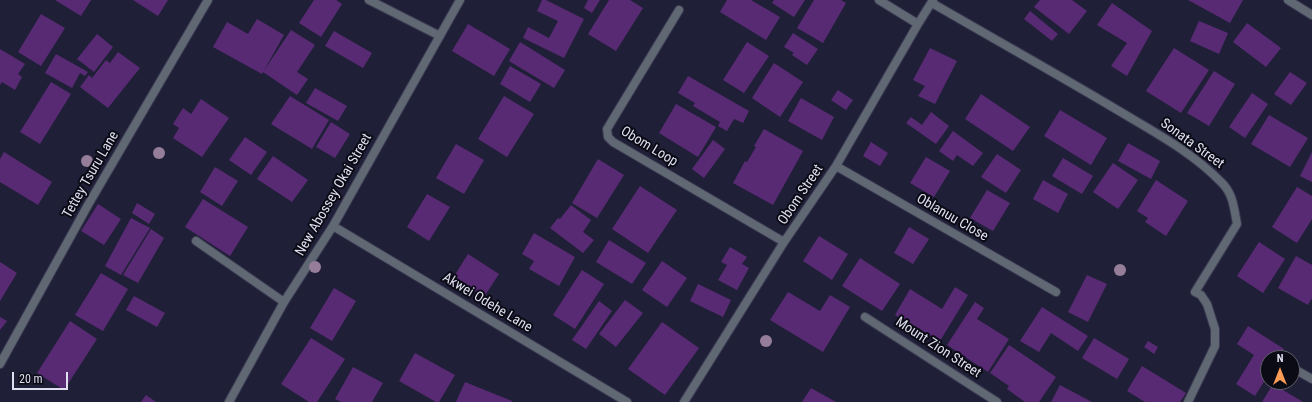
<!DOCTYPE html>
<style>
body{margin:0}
#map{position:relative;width:1312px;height:402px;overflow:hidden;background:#201f38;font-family:"Roboto Condensed",sans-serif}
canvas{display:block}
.north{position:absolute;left:1260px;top:350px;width:40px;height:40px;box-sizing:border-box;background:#0b0b16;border:1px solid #60606d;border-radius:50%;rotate:0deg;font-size:11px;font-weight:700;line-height:16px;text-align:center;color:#dfdff0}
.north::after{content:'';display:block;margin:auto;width:14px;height:18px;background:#fd9c56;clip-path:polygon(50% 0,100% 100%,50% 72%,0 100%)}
.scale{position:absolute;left:12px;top:372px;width:56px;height:18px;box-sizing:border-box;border:2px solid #dfdff0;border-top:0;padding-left:5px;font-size:12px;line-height:14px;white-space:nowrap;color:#dfdff0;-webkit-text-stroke:3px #0b0b16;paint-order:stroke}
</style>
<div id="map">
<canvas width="1312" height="402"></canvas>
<div class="north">N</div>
<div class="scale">20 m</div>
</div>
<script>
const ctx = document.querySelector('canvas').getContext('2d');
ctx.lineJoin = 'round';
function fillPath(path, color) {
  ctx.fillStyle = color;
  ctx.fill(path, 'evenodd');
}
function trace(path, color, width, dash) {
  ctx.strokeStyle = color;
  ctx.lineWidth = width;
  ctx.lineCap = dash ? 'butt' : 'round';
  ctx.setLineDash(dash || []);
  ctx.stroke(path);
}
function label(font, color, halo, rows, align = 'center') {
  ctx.font = font + ' "Roboto Condensed",sans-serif';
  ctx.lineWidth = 4;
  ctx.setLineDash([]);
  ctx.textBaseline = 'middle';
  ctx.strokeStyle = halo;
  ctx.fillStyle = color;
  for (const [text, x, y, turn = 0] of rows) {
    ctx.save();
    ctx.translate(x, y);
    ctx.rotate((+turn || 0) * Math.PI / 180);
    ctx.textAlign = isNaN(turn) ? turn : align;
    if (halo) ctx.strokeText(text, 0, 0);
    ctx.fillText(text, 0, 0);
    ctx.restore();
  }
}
const building = new Path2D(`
 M55,0H91L81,16Z
 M133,0H168L158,16Z
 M314,0H336L342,4L321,37L299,23Z
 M542,0H546L584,19L564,58L523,38L528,27L549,38L558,21L537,11Z
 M588,0H600L592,13L584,8Z
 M609,0H630L643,8L616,51L588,34Z
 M727,0H751L780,17L766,40L720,12Z
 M774,0H805L794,17L772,3Z
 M814,0H841L846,3L823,43L797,28Z
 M1040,0H1072L1087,11L1069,34L1034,7Z
 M1188,0H1243L1230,23Z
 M1112,3L1152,31L1127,76L1111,66L1127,43L1097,25Z
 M1030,11L1058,34L1052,41L1024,19Z
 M41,14L65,28L41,66L18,52Z
 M257,19L284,35L262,74L213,47L227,22L248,34Z
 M1199,21L1228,33L1219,54L1190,41Z
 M1247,23L1281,48L1266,67L1233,42Z
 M468,24L510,49L494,76L452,51Z
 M291,30L315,45L297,72L308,79L297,95L263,72Z
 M334,31L372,53L363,68L325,46Z
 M793,33L818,49L807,65L792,55L794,53L784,47Z
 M97,34L113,47L94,72L77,59Z
 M520,42L565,70L554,88L509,61Z
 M747,42L769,56L744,93L723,80Z
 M930,48L957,61L935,104L918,96L925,86L913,80Z
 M1174,48L1209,70L1181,113L1146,91Z
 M0,49L25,64L18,74L22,77L15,90L2,82L0,85Z
 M118,52L140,68L108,108L80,87L89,75L92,78L106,60L110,63Z
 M56,54L88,72L85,76L80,73L72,88L45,73Z
 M774,63L803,82L780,117L752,98Z
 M510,66L541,84L530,102L500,84Z
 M1214,71L1235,84L1209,126L1187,113Z
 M1290,72L1307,83L1291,105L1274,94Z
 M688,76L749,111L743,123L734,119L727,131L718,126L720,122L693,106L695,103L678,93Z
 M51,82L71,94L40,144L20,132Z
 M315,88L347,106L338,121L306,103Z
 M838,90L853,100L846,110L831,100Z
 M1252,93L1268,104L1245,138L1229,127Z
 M981,94L1030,127L1013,151L965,119Z
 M290,96L329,120L312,149L271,124Z
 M504,96L534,114L507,157L478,139Z
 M801,98L834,117L822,140L788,121Z
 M201,99L229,118L202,157L173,138L179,128L173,124L183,108L191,114Z
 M676,104L716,127L698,157L659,133Z
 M1060,110L1107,138L1091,165L1044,136Z
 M931,112L949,126L936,144L906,123L911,117L922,125Z
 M1269,115L1308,138L1290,167L1251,144Z
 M331,122L350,134L335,158L316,147Z
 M764,129L803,151L773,205L733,183L745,161L747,162L756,147L754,146Z
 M953,131L983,153L973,166L957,155L953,161L939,151Z
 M245,137L267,152L251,175L229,160Z
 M713,140L725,149L704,178L692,169Z
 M871,142L888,153L880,166L863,156Z
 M1128,143L1160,161L1151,179L1118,161Z
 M456,144L484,160L464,194L436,178Z
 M4,152L52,182L38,205L0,182V159Z
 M1312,152V182L1300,176Z
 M997,154L1021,170L1006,193L981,177Z
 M273,156L308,180L292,202L257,179Z
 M926,157L950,171L934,197L910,183Z
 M1063,158L1093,176L1082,194L1052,176Z
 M598,159L624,175L597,218L572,203Z
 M1113,163L1138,180L1118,209L1093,192Z
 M215,167L238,181L222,206L200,192Z
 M1043,180L1068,194L1058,213L1033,199Z
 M1156,180L1188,201L1166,236L1145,222L1148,218L1137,211Z
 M640,186L677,210L648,253L612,229Z
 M1297,187L1312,196V219L1297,243L1272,227Z
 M987,190L1010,203L993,231L970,218Z
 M427,194L450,207L429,241L407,227Z
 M203,199L248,227L230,256L185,227Z
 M137,203L155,214L149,224L132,213Z
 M98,204L121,219L104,245L81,231Z
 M571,205L591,220L583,232L594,240L583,253L550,228L558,218L560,219Z
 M131,218L150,228L121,275L105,266Z
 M909,227L929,239L913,264L894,253Z
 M151,229L164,238L138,283L123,275Z
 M534,233L575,257L559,286L529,269L534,261L522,254Z
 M819,236L848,254L832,280L803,261Z
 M609,240L646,263L632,284L596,262Z
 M1259,242L1285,259L1263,293L1237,276Z
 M730,247L747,257L742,264L749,268L737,290L718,280L727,265L721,262Z
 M468,254L499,274L484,297L453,278Z
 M1296,256L1312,265V300L1311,299L1308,305L1278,288Z
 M860,258L900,284L882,311L842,286Z
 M662,261L687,278L667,307L642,290Z
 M0,262L17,273L0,301Z
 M582,270L604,284L575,329L553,315Z
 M101,273L128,289L103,331L75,315Z
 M1087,275L1107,284L1088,322L1068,312Z
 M698,284L731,300L723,317L690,301Z
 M955,287L968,295L940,341L895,315L910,289L942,309Z
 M334,288L356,301L332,341L310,328Z
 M788,292L820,311L830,295L850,307L823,352L770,320Z
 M134,296L165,313L157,327L126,310Z
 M625,300L643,313L616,347L599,334Z
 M599,301L612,311L586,349L572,340Z
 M975,302L984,308L977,319L1009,339L988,372L947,345Z
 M1042,307L1088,336L1078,351L1051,333L1039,352L1020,341Z
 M0,317L7,321L0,330Z
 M70,321L97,339L64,390L37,373Z
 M662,322L699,348L665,395L628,369Z
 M1248,326L1284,349L1279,358H1268V375L1255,396L1236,384L1254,355L1237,344Z
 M311,338L345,359L317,402H309L281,384Z
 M1094,338L1129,359L1117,379L1082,358Z
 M1148,341L1158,347L1154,354L1144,347Z
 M1009,345L1056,377L1039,402H1025L1007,389L1009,386L990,373Z
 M415,353L455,375L439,402H436L399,381Z
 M1142,366L1186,393L1180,402H1145L1127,391Z
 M353,367L383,383L372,402H341L335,399Z
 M465,382L512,401V402H456Z
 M1273,384L1303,402H1262Z
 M1060,385L1092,402H1051Z
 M811,388L836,402H802Z
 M146,395L156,402H141Z`);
const service = new Path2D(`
 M196,241L284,302
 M1296,370L1312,379`);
const minor = new Path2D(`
 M369,0L440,36
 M879,0L918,24
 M1288,0L1312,15
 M932,3C994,39 1057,74 1119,111C1154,132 1192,152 1221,182C1233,193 1234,208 1237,224L1195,292L1201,295L1207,304L1215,329V346L1188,402
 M679,10L607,129L608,137L613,142L784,242
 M836,166L1056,292
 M333,226L627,402
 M865,317L997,402
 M0,364L88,205L208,0
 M229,402L284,302L333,226L460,0
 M684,402L784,242L836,166L918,24L933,0`);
const trees = [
 [159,153],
 [87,161],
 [315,267],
 [1120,270],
 [766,341]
];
const streetNames = [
 ["Sonata Street",1192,144,36],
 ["Obom Loop",649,147,31],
 ["Tettey Tsuru Lane",91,175,-60],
 ["New Abossey Okai Street",334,195,-60],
 ["Obom Street",801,195,-56],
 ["Oblanuu Close",952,218,30],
 ["Akwei Odehe Lane",487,303,31],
 ["Mount Zion Street",938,348,33]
];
fillPath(building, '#582a73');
trace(service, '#3b3a52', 10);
trace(minor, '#3b3a52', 10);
trace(service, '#606873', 8);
trace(minor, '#606873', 8);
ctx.fillStyle = '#967e9a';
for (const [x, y] of trees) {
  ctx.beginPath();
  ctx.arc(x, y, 6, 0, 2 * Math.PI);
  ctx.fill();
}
label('14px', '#dfdff0', '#0b0b16', streetNames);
</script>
